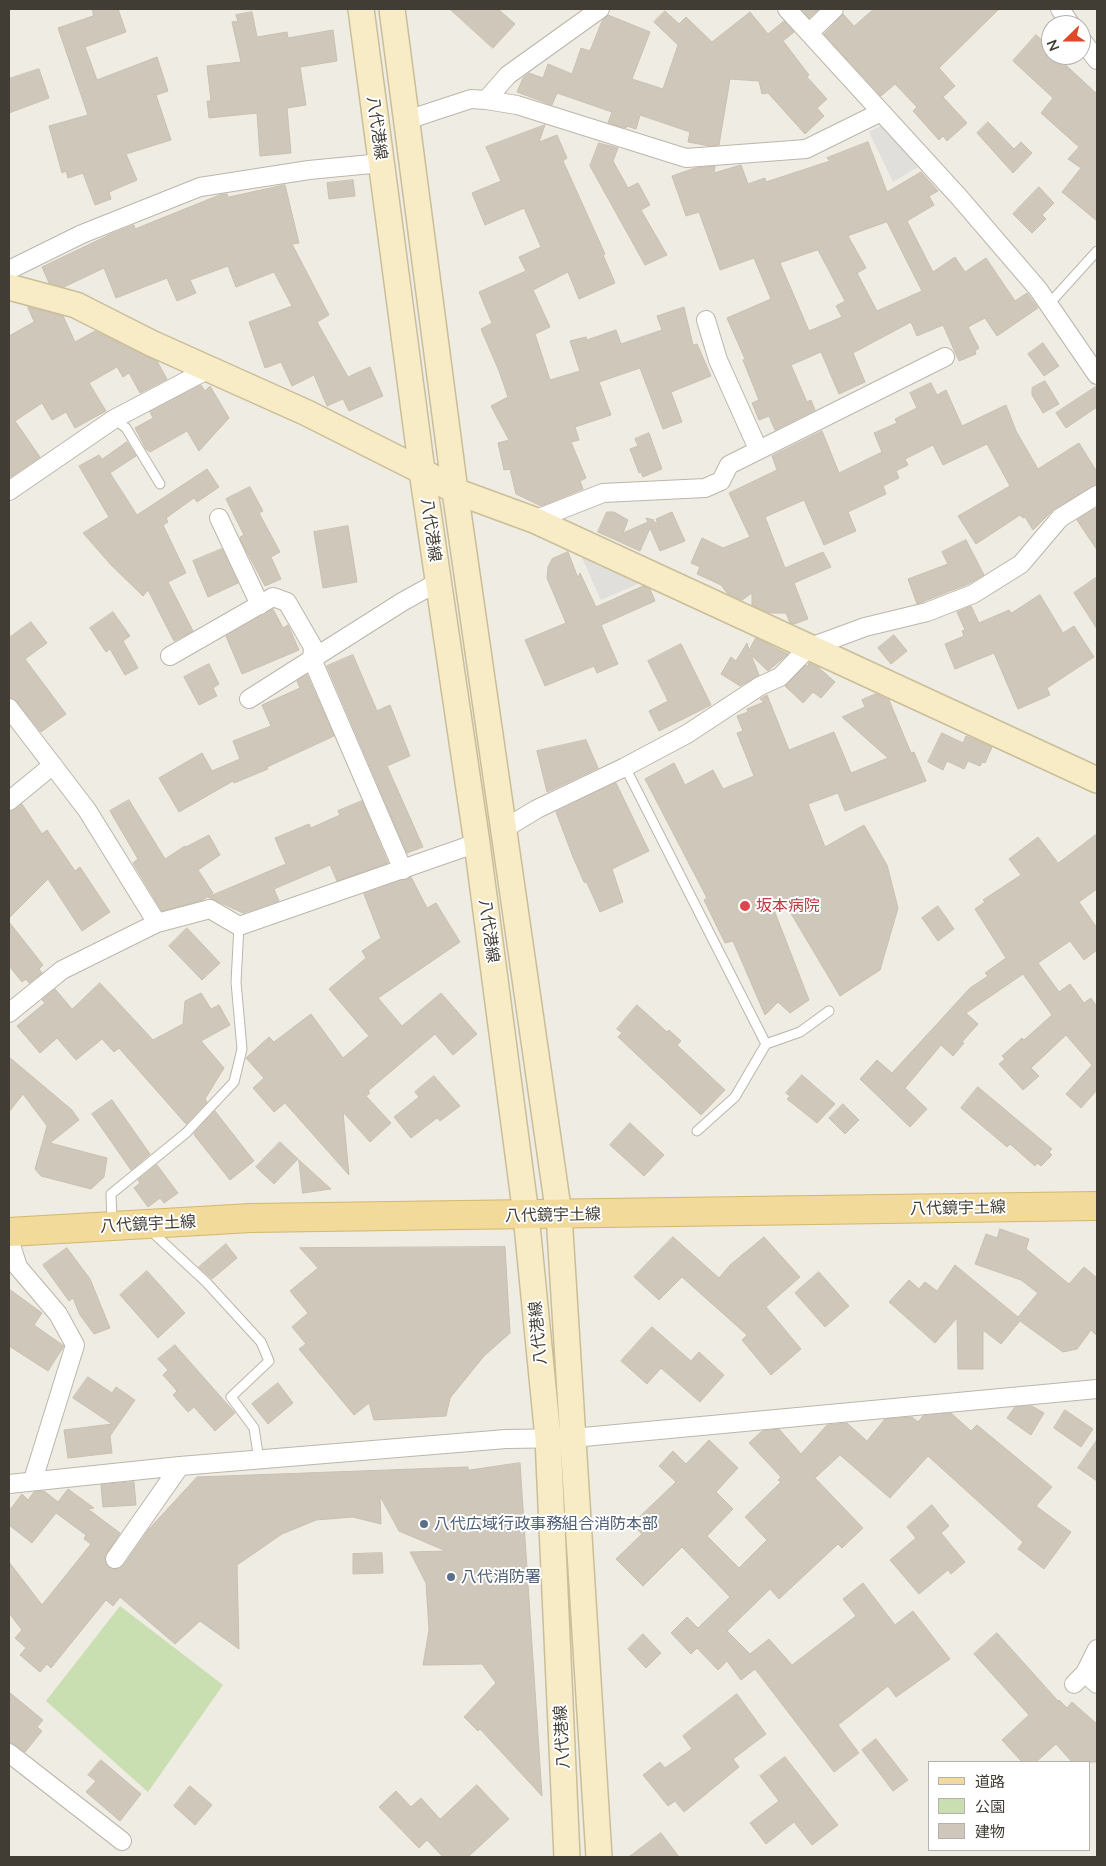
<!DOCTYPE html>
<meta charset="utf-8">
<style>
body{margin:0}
#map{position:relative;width:1106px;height:1866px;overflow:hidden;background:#efece4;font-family:Lato,"Noto Sans JP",sans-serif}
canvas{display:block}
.frame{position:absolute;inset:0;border:10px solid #413c34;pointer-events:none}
.legend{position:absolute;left:928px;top:1761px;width:162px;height:90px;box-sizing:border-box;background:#fff;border:1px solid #b3b1ae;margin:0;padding:6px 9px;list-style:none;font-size:15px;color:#413c34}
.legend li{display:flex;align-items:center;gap:10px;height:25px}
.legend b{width:25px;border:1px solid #b3b1ae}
.north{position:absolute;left:1041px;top:15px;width:50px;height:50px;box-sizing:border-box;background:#fff;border:1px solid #b3b1ae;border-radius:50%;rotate:248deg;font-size:14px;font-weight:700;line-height:20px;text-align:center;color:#413c34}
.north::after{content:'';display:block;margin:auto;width:18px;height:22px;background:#df492a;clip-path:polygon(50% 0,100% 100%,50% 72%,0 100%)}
</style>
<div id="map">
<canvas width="1106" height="1866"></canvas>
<div class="frame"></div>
<ul class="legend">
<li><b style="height:6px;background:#f1da9a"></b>道路</li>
<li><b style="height:14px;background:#c9dfb1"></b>公園</li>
<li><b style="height:14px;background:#cfc8ba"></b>建物</li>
</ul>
<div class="north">N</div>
</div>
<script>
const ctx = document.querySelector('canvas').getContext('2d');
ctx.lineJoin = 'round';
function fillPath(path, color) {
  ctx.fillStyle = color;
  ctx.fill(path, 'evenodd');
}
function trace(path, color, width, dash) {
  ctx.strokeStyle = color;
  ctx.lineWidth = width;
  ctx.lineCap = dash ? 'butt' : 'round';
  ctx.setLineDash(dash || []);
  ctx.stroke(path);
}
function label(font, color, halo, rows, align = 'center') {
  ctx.font = font + ' Lato,"Noto Sans JP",sans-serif';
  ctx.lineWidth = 4;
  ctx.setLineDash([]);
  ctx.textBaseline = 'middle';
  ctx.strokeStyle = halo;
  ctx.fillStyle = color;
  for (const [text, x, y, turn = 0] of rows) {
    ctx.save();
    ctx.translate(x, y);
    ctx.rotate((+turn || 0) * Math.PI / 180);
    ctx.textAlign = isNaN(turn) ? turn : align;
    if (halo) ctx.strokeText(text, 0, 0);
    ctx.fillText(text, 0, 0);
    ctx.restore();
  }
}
const green = new Path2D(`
 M120,1606L223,1685L148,1792L46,1701Z`);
const parking = new Path2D(`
 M884,124L921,165L893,182L869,132Z
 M578,549L647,580L601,600Z`);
const building = new Path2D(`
 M93,9H118L126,32L85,47L97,80L157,57L168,91L156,95L171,140L126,154L137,180L109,192L111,199L95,205L83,173L68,178L66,171L62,173L49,126L88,115L58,28L93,16Z
 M450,9H498L515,24L493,48Z
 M801,9H819L809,18Z
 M874,9H999L939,68L955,86L943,97L967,123L947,141L943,136L939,140L913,111L917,107L895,84L881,96L824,34L843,14L854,26Z
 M665,11L679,24L686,17L712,42L750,12L768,34L784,21L794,32L783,41L809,75L807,77L827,99L817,108L824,116L805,134L768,93L762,94L759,81L730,79L719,145L710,146L688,142L690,132L640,115L636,129L627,126L626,128L608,123L612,112L557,93L552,105L517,92L523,78L529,73L543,78L548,64L572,74L581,48L590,51L602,21L608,15L650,32L632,79L663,89L678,45L654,22Z
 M252,12L257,37L287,32L288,38L333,30L337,61L300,67L306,105L287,108L291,153L260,156L257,113L209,118L207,101H211L207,66L241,62L232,22L238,21L236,15Z
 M1036,35L1051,48V55H1057L1056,56L1097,94V221L1062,192L1081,168L1068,159L1079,147L1041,113L1053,98L1013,61Z
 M39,69L49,98L9,113V79Z
 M988,122L1014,149L1021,142L1032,153L1013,173L977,133Z
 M545,125L539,142L557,135L567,158L563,161L605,254L603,255L615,283L579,299L568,272L533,290L550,327L535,334L550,380L580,371L570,341L586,337L587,340L616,330L621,344L662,330L657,316L684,307L693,345L697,344L711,376L671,392L682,422L663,429L640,368L599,382L611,415L575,427L579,440L571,442L586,478L580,481L583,489L541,506L516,494L510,469L504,470L498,443L509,440L491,406L508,397L499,371L481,329L492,323L479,292L526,271L519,257L541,247L524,208L485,225L472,193L501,181L486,147Z
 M868,142L887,192L921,172L938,191L929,196L934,205L907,221L933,272L955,257L965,272L986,258L1015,301L1027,293L1038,308L997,336L985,318L968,327L979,348L975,351L976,354L959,361L943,325L917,336L911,322L853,353L865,382L839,394L821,352L791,365L807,402L811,400L815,410L775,430L769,416L759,420L752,403L759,400L743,360L745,359L727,318L771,299L754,258L720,270L699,212L686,216L672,176L695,168L715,166L714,173L741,165L748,184L765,178L766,182L830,161L827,158ZM887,222L922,291L877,311L857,273L866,268L848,236ZM818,250L845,301L836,306L842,317L809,331L780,263Z
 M599,143L618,148L613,161L628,188L638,183L650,205L641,210L667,255L645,265L590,166Z
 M353,180L355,196L329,199L327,183Z
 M285,185L299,243L292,244L329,315L317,322L348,377L370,367L383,396L349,411L343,399L327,406L314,375L292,386L281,362L265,368L249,322L292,306L274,272L236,287L228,266L190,280L196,293L177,301L167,278L116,298L104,268L64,287L49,283L42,267L111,234L134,225L135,229L222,194H227L228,197Z
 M1039,187L1054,203L1042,215L1046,219L1032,233L1013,214Z
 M28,307L63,316L75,342L95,331L157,361L167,379L140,393L129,373L123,377L117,367L89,383L106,411L75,428L66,412L52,420L42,403L15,421L40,457L9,478V336L34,322Z
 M1043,343L1059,366L1044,376L1028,354Z
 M1045,381L1059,404L1043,413L1032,395V388Z
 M931,383L937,395L946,390L962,426L1006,405L1016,431L1038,469L1079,443L1097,472V484L1054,509L1033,530L1025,517L1023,518L1020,515L976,544L958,516L1010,486L987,444L943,465L933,445L905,459L908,465L896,471L899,478L883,486L886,494L848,512L856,531L824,545L804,500L765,517L785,568L823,552L831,567L794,583L808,619L794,624L790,623L786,613H770L752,605V593L742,600L728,594L721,585L697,574L700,567L691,563L702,538L723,548L750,537L729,493L777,470L772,456L822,431L839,473L882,452L874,433L897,423L895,419L917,408L910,393Z
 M201,385L205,391L210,386L229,418L199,451L187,431L150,452L146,449L135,428L153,418L150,412Z
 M1097,386V407L1066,428L1056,413Z
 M649,433L662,469L643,477L641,472L639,473L630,449L638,446L635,439Z
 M127,442L136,456L110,473L137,515L207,469L219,487L197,502L194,498L166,518L168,522L163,525L186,573L168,582L193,631L174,641L148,590L143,596L112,566L83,533L109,517L79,466L99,455L102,459Z
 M250,487L263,511L259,513L280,552L271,557L281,579L265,586L241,541L240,537L244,535L226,499Z
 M1095,509L1097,512V550L1077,520Z
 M607,512H614L628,520L623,533L648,522L646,518L654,520L653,521L658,524L656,519L672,512L685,541L660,551L650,528L640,551L598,532Z
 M348,526L357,582L323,588L314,532Z
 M966,540L984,575L968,584L917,604L908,579L948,564L942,552Z
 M222,549L238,583L208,597L193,561Z
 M568,552L578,578L580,573L596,607L643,586L650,589L655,601L601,625L618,664L597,673L594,666L545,686L525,640L566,623L547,578L548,567L552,559Z
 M1097,577V629L1074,593Z
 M1040,595L1063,633L1074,626L1094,657L1047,688L1050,695L1018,709L994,653L955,669L945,644L964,636L962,631L965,630L957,612L971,606L979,623L1009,610L1011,613Z
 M273,609L283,628L288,625L299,650L242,674L226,636Z
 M113,612L130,636L123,641L138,668L125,675L110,649L106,652L90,628Z
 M31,622L47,643L25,659L66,714L41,732L17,702L9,698V638Z
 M894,635L907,651L891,664L878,648Z
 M756,638L788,654L768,671L751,655L759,675L740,686L721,674L731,657L736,661L747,643L749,650Z
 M681,644L711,705L659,731L649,711L668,701L648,661Z
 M353,655L377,711L390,705L410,756L387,766L423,847L407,853L327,666Z
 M809,663L818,667L835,682L821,698L813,692L803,703L785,686L806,665L808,666Z
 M209,664L219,684L213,688L217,696L199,705L184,677Z
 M307,675L334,736L267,767L268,769L234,783L233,781L179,812L159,778L202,753L212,771L240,759L233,741L271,726L262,705L300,688L297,681Z
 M876,694L889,700L911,753L914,752L926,781L845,811L838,793L808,804L825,847L864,825L887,865L898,908L880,970L840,996L786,905L774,910L809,1000L790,1013L778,1002L765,1015L733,941L725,943L704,900L707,898L645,779L674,763L685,785L713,770L723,789L754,776L737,733L743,731L737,716L748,712L747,709L764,702L760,699L767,695L789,750L834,732L851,773L888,758L842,717L865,707L862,700Z
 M942,733L963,743L966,736L992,747L985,763L982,762L980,766L968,761L964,769L947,761L943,770L928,762Z
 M586,740L598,768L547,792L537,751Z
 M616,783L649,851L612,869L623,902L600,912L587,883L584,882L573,857L556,812Z
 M129,800L165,859L185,846L186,847L209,835L220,855L198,870L213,893L203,900L162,911L133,863L138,859L110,811Z
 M362,801L388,863L337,881L330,865L274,889L279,901L243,913L208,897L286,864L275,838L309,824L311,828L340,815L338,811Z
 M22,804L42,834L47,830L75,871L80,867L110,912L82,931L48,879L9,918V813Z
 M1097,834V889L1079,902L1097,928V950L1084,960L1070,941L1038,963L1059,992L1070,984L1084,1003L1091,998L1097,1007V1090L1081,1108L1066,1094L1092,1065L1066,1035L1031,1068L1039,1076L1023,1090L999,1064L1005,1059L1002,1056L1022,1038L1024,1040L1052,1015L1023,974L966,1013L978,1024L962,1042L964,1043L953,1056L941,1045L905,1088L927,1109L910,1127L860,1079L877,1060L892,1073L970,988L988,976L985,973L1006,958L975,909L985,902L983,900L1021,875L1009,859L1038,837L1058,863Z
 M411,877L427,908L436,903L460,942L378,998L402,1026L441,993L477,1034L453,1055L435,1034L368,1091L370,1093L366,1096L391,1123L370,1142L343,1112L349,1175L285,1103L274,1112L253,1088L264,1078L246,1058L269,1037L274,1042L311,1014L343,1058L369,1036L329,989L366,958L362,951L381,938L364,894Z
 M938,906L954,929L938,941L922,918Z
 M9,922L43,965L39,969L42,973L29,983L26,979L22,982L9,966Z
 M187,928L220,963L202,980L169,946Z
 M100,983L153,1040L183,1024L185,1001L201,993L211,1009L219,1005L230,1025L201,1041L224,1068L205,1099L207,1102L186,1124L119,1048L114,1052L102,1039L76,1060L57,1038L40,1053L17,1026L45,1003L42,1000L55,989L72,1009Z
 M637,1005L667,1032L669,1030L681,1041L677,1045L725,1090L701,1115L618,1037L622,1033L617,1029Z
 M9,1057L72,1110L79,1120L50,1143L107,1158L104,1177L91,1189L41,1176L35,1169L47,1126L23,1094L9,1112Z
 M802,1075L835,1104L817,1123L787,1099L790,1096L786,1093Z
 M434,1076L460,1106L440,1121L437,1118L411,1138L394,1117L419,1097L415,1092Z
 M978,1087L1052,1149L1049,1152L1052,1155L1041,1166L1037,1163L1035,1166L1010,1144L1007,1147L961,1108Z
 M112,1100L150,1154L131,1170L92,1114Z
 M843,1104L859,1120L845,1134L829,1118Z
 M215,1111L254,1161L230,1180L195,1136L194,1133Z
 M630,1123L664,1155L644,1176L610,1145Z
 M280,1142L298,1159L274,1184L256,1167Z
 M299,1160L331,1189L303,1193Z
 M157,1165L178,1193L164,1203L160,1198L148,1207L134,1188L140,1183L138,1180Z
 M1000,1229L1029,1239L1026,1249L1069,1284L1084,1267L1097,1278V1336L1091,1330L1077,1349L1063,1352L1020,1321L1001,1344L983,1330V1369H958L957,1318L935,1343L889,1302L909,1280L919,1289L925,1282L937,1291L955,1265L1018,1317L1038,1293L1021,1280L975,1264L986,1234L997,1238Z
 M673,1237L719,1278L730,1265L764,1237L800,1277L766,1307L801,1349L771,1375L742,1340L747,1335L682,1277L659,1300L634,1277Z
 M226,1244L237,1258L212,1279L199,1267Z
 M505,1247L510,1333L484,1356L450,1398L446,1416L374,1420L369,1403L354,1415L299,1349L306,1344L292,1327L308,1313L290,1291L318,1268L300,1248Z
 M67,1248L90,1279L110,1328L94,1334L80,1315L73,1298L69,1301L43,1265Z
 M147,1271L185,1313L158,1338L120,1295Z
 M819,1272L849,1306L825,1327L795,1293Z
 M9,1289L42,1313L34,1325L64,1346L48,1371L9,1346Z
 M652,1327L691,1361L699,1352L724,1375L700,1402L661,1368L647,1384L621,1361Z
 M175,1345L235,1413L215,1431L194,1407L188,1412L173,1395L177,1391L163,1375L168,1370L158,1359Z
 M88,1377L112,1393L116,1387L135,1400L110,1436L112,1453L68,1458L64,1430L112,1424L73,1398Z
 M278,1383L293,1403L268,1424L252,1404Z
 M1032,1406L1044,1413L1031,1435L1007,1418L1015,1407Z
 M1065,1410L1093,1429L1081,1447L1054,1428Z
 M951,1413L971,1431L977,1425L1052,1487L1036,1506L1071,1532L1044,1569L1018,1549L1023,1542L928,1456L890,1498L840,1455L815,1478L863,1528L842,1548L838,1544L779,1599L770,1589L727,1631L750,1654L769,1639L792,1665L856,1616L843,1599L863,1583L895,1625L913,1611L950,1659L896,1697L888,1686L838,1725L859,1753L834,1772L755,1669L741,1680L727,1661L718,1670L697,1648L691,1654L671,1633L687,1617L698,1628L730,1597L682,1547L643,1586L616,1559L642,1534L632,1524L676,1482L659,1466L673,1451L686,1464L709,1440L738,1468L716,1492L733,1509L707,1536L739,1568L767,1540L745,1517L781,1482L778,1480L781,1477L749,1443L762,1431L779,1429L801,1454L827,1425L847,1423L867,1441L885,1419L912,1417L918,1422L923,1416Z
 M1097,1440V1481L1078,1468Z
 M520,1463L542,1796L480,1729L478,1731L464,1717L496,1683L482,1664L423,1665L429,1630L426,1583L410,1552L446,1551L399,1531L380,1496L381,1524L353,1517L316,1520L282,1534L237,1565L239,1649L200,1621L175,1644L120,1597L113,1606L106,1600L51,1668L47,1664L40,1672L20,1655L26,1648L15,1638L22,1630L9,1613V1562L42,1605L91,1544L84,1539L86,1535L56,1513L32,1543L9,1525V1511L22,1494L28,1500L34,1492L44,1491L58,1502L68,1489L94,1508L88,1509L120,1533L105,1558L106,1564L115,1570L124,1565L149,1529L197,1477L468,1467V1470Z
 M134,1482L136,1505L103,1507L101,1485Z
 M932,1505L949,1526L941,1533L965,1562L951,1574L948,1570L919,1594L890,1560L916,1538L907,1527Z
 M382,1553L383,1573L353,1574V1554Z
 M997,1633L1058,1701L1059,1700L1067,1708L1072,1702L1097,1724V1762H1072L1056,1744L1036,1762H1022L1002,1740L1029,1715L974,1654Z
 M643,1634L661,1653L646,1668L628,1649Z
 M9,1692L43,1720L37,1727L42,1731L25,1752L9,1743Z
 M737,1694L766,1734L733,1759L739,1767L684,1812L675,1801L668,1806L643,1775L660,1762L665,1768L692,1749L683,1736Z
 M876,1739L908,1780L893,1791L862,1750Z
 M785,1757L838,1825L812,1845L794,1822L766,1844L750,1823L779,1801L760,1776Z
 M101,1760L141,1794L120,1821L86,1792L96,1781L88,1775Z
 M477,1785L509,1819L468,1857H443L427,1840L419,1848L379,1807L396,1791L411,1807L421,1798L440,1819Z
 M190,1786L212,1805L195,1825L174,1806Z
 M661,1833L679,1857H629Z`);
const lane = new Path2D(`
 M1049,304L1097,251
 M114,419L126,428L160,484
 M625,767L766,1044
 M697,1131L735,1097L766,1044L800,1032L829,1011
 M112,1222L111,1194L186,1133L234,1082L242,1049L236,982L239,926
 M150,1230L206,1282L261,1342L269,1361L231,1397L254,1428L259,1460`);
const street = new Path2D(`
 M787,9L959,197L1038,289L1097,375
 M1060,9L1071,25
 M809,33L834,9
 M1081,39L1097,60
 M486,100L508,75L600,9
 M407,120L471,99L486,100L517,105L686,158L806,149L881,112
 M9,270L82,234L200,187L309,170L382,163
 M706,320L718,360L758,449
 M9,491L114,419L209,369
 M219,518L260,605
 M534,520L603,493L705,488L721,481L729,465L945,357
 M170,656L273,597L287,602L313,647L312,659L403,870
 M249,699L402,602L438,582
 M9,708L87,810L157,923
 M9,801L53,765
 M504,829L537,809L625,767L687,734L760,686L780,677L808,648L865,627L927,612L973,594L1021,564L1060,518L1097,495
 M9,1013L62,970L157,923L210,909L239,926L477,843
 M9,1239L18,1267L58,1314L75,1345L33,1480
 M9,1484L180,1466L506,1439L573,1438L1097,1389
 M115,1559L180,1466
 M1085,1673L1097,1684
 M1074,1684L1085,1673L1097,1649
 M9,1753L122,1841`);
const secondary = new Path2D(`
 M361,9L422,471L477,843L526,1215L548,1438L567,1857
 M392,9L455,491L559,1215L599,1857
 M9,287L76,305L151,343L307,413L422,471L455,491L534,520L1097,780`);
const primary = new Path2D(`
 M9,1232L251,1218L1097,1206`);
const markers = [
 [745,906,6,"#e0444e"],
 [424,1524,5,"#5c6f8a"],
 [451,1577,5,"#5c6f8a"]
];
const streetNames = [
 ["八代港線",377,128,82],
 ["八代港線",431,530,82],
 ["八代港線",489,931,82],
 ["八代鏡宇土線",958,1208,-1],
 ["八代鏡宇土線",553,1215,-1],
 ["八代鏡宇土線",148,1224,-3],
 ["八代港線",538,1333,-95],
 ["八代港線",562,1737,-93]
];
const healthNames = [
 ["坂本病院",756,906]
];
const serviceNames = [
 ["八代広域行政事務組合消防本部",434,1524],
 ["八代消防署",461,1577]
];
fillPath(green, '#c9dfb1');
fillPath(parking, '#e0dfdb');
fillPath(building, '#cfc8ba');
trace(building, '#c9bfaf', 1);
trace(lane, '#bcb6aa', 11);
trace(street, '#bcb6aa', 20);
trace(secondary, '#cabe98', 28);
trace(primary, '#d4b76d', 30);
trace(lane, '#fff', 9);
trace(street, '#fff', 18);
trace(secondary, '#f7ecc6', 25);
trace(primary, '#f1da9a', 28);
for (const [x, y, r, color] of markers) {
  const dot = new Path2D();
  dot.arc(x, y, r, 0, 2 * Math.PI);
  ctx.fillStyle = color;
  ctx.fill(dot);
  trace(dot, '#fff', 2);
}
label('16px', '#413c34', '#fff', streetNames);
label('16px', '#be3a42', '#fff', healthNames, 'left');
label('16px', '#4e5e75', '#fff', serviceNames, 'left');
</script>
